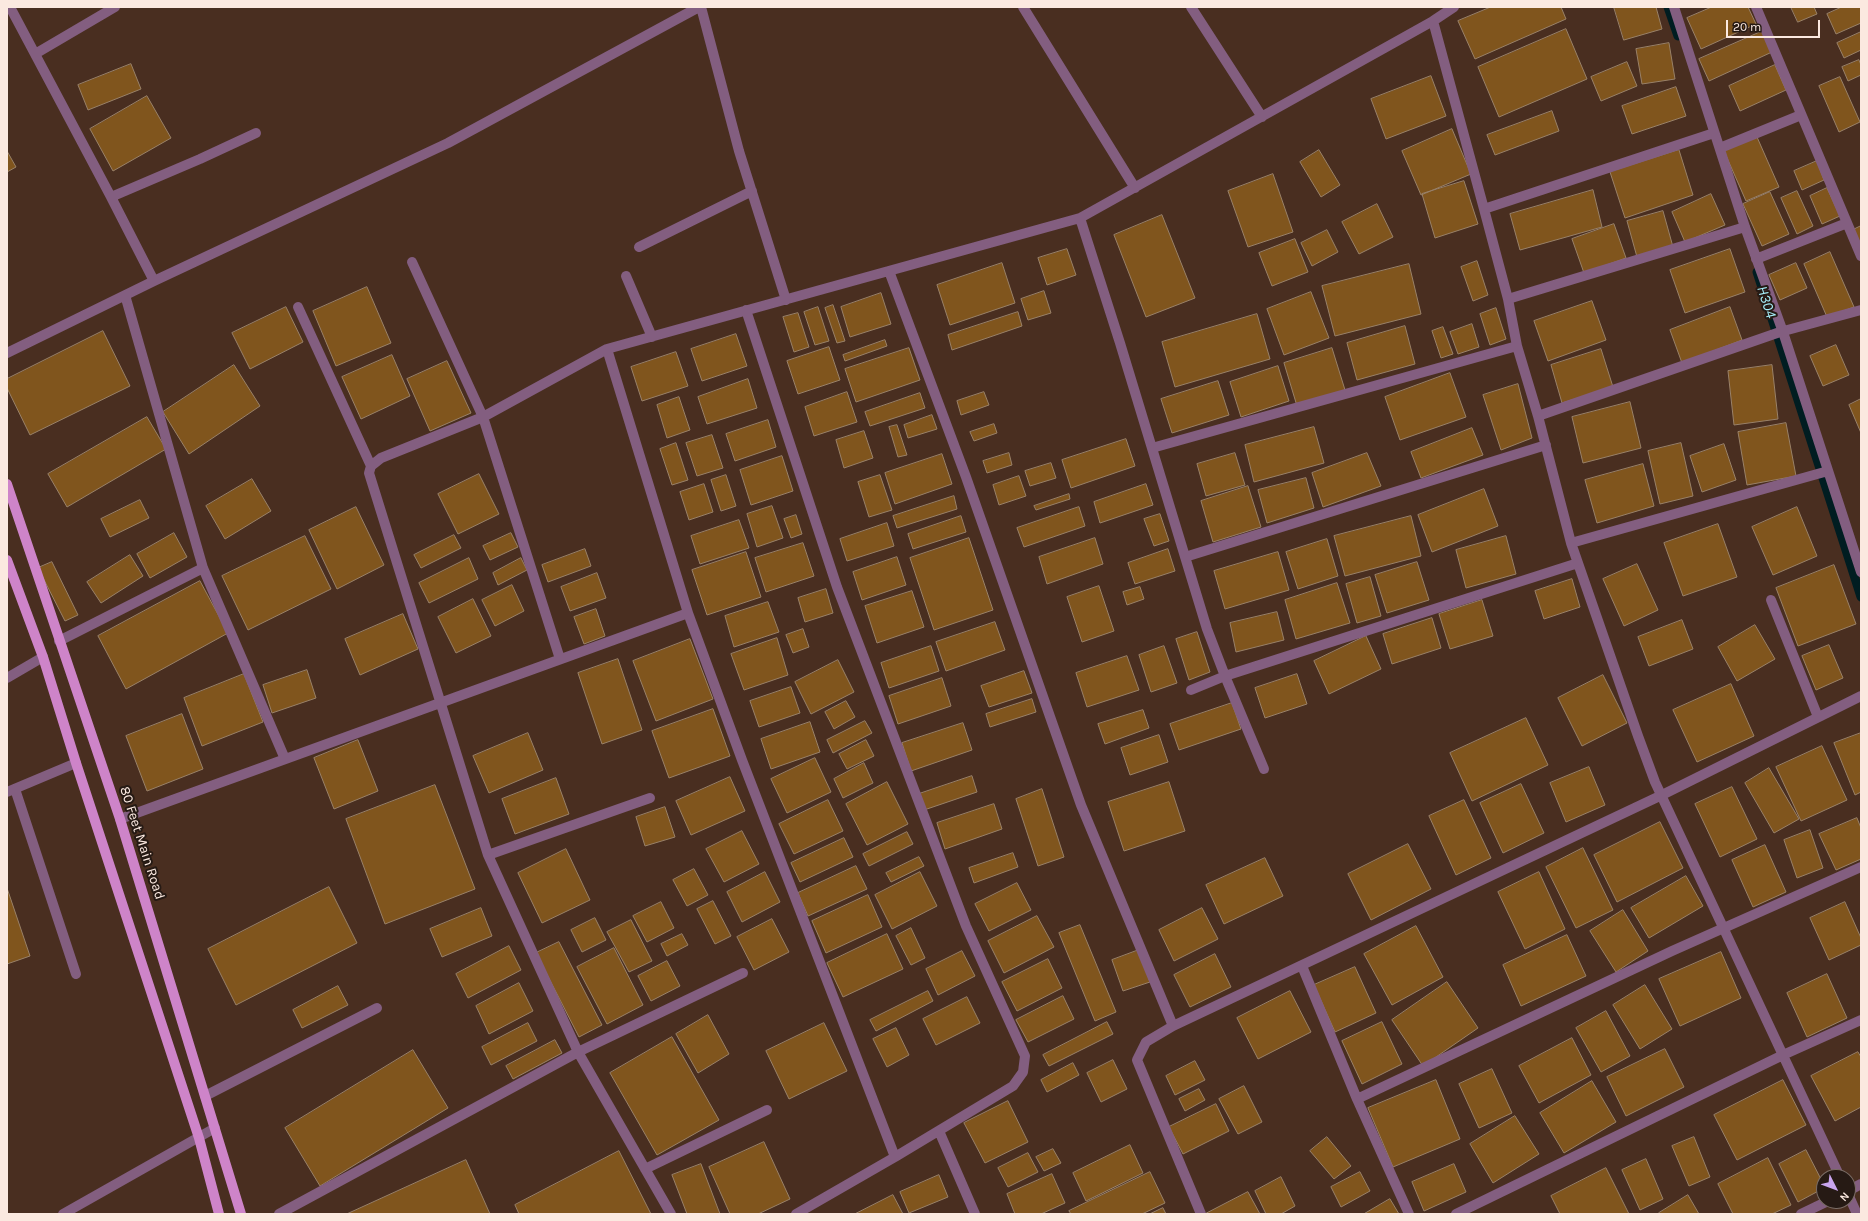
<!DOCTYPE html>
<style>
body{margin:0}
#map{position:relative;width:1868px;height:1221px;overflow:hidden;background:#492e20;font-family:Karla,sans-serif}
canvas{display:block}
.frame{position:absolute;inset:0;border:8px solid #fbe9e0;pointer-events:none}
.north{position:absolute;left:1816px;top:1169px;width:40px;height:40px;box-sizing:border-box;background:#261a14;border:1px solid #7b6d66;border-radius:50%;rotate:132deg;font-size:11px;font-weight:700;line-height:16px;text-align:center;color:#fbe9e0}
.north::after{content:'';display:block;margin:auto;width:14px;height:18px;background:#c9a5ee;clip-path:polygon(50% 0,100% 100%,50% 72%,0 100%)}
.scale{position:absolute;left:1726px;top:20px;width:94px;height:18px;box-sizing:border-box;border:2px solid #fbe9e0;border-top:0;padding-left:5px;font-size:12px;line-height:14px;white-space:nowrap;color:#fbe9e0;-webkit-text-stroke:3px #261a14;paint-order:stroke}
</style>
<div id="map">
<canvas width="1868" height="1221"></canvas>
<div class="frame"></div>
<div class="north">N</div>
<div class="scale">20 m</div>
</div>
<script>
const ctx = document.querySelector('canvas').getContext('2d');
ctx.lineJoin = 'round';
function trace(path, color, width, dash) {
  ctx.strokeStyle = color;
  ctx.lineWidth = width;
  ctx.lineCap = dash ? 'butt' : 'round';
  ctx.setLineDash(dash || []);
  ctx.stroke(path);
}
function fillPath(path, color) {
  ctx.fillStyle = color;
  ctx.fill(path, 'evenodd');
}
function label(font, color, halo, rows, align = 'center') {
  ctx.font = font + ' Karla,sans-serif';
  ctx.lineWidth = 4;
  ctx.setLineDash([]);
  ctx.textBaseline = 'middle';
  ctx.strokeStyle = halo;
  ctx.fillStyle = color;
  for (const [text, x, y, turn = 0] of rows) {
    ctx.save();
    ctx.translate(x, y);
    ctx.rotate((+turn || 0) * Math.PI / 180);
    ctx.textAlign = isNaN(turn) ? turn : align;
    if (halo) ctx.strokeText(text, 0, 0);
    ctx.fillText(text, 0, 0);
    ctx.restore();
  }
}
const stream = new Path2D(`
 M1668,7L1678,36
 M1757,272L1861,597`);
const building = new Path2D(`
 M1491,7H1561L1566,19L1475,59L1458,21Z
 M1614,7H1656L1662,29L1624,40Z
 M1712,7H1748L1756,24L1701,49L1687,18Z
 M1791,7H1814L1817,14L1798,22Z
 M1842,7H1861V23L1836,34L1827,14Z
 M1566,29L1587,79L1499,117L1478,67Z
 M1763,31L1772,52L1709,81L1699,59Z
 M1861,32V50L1844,58L1837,43Z
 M1669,43L1675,79L1642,84L1636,49Z
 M1859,60L1861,65V75L1848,81L1842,67Z
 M1627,62L1637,86L1601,101L1591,77Z
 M131,64L141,89L88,110L78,85Z
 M1775,65L1786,90L1740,111L1729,86Z
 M1431,76L1446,116L1386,139L1371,99Z
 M1840,77L1860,122L1839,132L1819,86Z
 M1676,87L1686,116L1632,134L1622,106Z
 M147,96L171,138L113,171L90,129Z
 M1552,111L1559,131L1495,155L1487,135Z
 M1452,129L1471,174L1421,195L1402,151Z
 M1757,137L1779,187L1746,201L1724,151Z
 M1319,150L1340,185L1321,197L1300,162Z
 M1679,150L1693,195L1625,218L1610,172Z
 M7,151L16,167L7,172Z
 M1817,161L1824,180L1802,190L1794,171Z
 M1273,174L1293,232L1248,247L1228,191Z
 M1464,181L1478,224L1435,238L1422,194Z
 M1827,188L1840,216L1822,224L1810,196Z
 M1593,190L1602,227L1520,250L1510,214Z
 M1797,191L1813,226L1797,234L1781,198Z
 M1770,192L1789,234L1762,246L1743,204Z
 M1711,194L1725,225L1685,242L1672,212Z
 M1377,204L1393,237L1359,254L1342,222Z
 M1663,211L1673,247L1637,257L1627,221Z
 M1162,215L1195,298L1146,317L1114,235Z
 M1614,224L1626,258L1584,273L1572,239Z
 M1861,226V249L1853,230Z
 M1327,230L1338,252L1312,266L1301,243Z
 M1295,239L1308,272L1272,286L1259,253Z
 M1067,249L1076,275L1047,285L1038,258Z
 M1730,249L1745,292L1685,313L1670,270Z
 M1830,252L1854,307L1827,317L1804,264Z
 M1477,261L1488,295L1473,301L1461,267Z
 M1002,263L1015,303L950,325L937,285Z
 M1796,263L1807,288L1780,300L1769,275Z
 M1409,264L1421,314L1335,336L1322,286Z
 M367,287L391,343L336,366L313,311Z
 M1044,291L1051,313L1028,320L1021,299Z
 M1311,292L1329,338L1284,355L1267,309Z
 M881,293L891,324L850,337L841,307Z
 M1592,301L1606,340L1548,361L1534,321Z
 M833,305L845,341L837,343L825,308Z
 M286,307L303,342L250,369L232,333Z
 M818,307L829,341L815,345L804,312Z
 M1730,307L1742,340L1682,363L1670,330Z
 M1496,308L1506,339L1490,345L1480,314Z
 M1018,312L1022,326L952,350L948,335Z
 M798,313L809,347L794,352L783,317Z
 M1257,314L1270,359L1175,387L1162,342Z
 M1472,324L1479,347L1458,354L1450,332Z
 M1405,326L1415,364L1357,380L1347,343Z
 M1443,327L1453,354L1441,358L1432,331Z
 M103,331L130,386L30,435L7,388V379Z
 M736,334L747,366L702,381L691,349Z
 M885,340L887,346L845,361L843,355Z
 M1836,345L1849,375L1823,386L1810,356Z
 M829,347L840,380L798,394L787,361Z
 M909,348L920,380L856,402L845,369Z
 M1332,348L1345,390L1297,406L1284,363Z
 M1601,349L1613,387L1562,403L1551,365Z
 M676,352L688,386L642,401L631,367Z
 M392,355L410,396L361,419L342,377Z
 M447,361L471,413L430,431L407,379Z
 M234,365L260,406L189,454L163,412Z
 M1772,365L1778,419L1734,425L1728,371Z
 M1278,366L1289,401L1241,417L1230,382Z
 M1450,373L1466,417L1400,440L1385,397Z
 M748,379L757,408L707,424L698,397Z
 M1218,381L1229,415L1172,433L1161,399Z
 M1518,384L1532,438L1501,450L1483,395Z
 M847,392L857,422L814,436L805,407Z
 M984,392L989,405L961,415L957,401Z
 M920,393L925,408L870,426L865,412Z
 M679,397L690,430L667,438L657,405Z
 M1861,399V433L1849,405Z
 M1630,402L1641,448L1583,463L1572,417Z
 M932,415L937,429L908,438L904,425Z
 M147,417L166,449L67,507L48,474Z
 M768,420L776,447L735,461L726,434Z
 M1786,423L1796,476L1747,485L1738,432Z
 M994,424L997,433L974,441L970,432Z
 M897,425L907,455L898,457L889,427Z
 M1314,427L1324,463L1254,482L1245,445Z
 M1472,428L1483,455L1421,478L1411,452Z
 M864,431L873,458L844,468L836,440Z
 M712,435L723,468L697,476L686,443Z
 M1126,439L1135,466L1071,488L1062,460Z
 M676,443L688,480L672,485L660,449Z
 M1681,443L1693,496L1660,504L1648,451Z
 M1724,444L1736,480L1702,492L1690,456Z
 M1009,453L1012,465L987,473L983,461Z
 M1235,453L1245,485L1206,496L1197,464Z
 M1367,453L1381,486L1323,507L1312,473Z
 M942,454L952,484L895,504L885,473Z
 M782,456L793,491L751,505L740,470Z
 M1051,463L1056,478L1030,486L1025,471Z
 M1643,464L1654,506L1597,523L1585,480Z
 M479,474L499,514L458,534L438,494Z
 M726,475L736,506L721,511L711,480Z
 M880,475L892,510L869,517L858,482Z
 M1019,476L1026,496L999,505L993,485Z
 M1306,478L1314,508L1267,523L1258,490Z
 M252,479L271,511L225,539L206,506Z
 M704,484L713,512L689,520L680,492Z
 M1146,484L1153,505L1100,523L1094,502Z
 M1248,486L1261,527L1213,542L1201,501Z
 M1484,489L1498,526L1432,552L1418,515Z
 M1069,494L1070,499L1036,510L1034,506Z
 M954,496L957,509L897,528L893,516Z
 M140,500L149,518L110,537L101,519Z
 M772,506L783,538L757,547L747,514Z
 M356,507L384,565L337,589L309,530Z
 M1079,507L1085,526L1024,547L1017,528Z
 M1797,507L1817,556L1773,575L1752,527Z
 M1160,514L1169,541L1154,546L1144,519Z
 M796,515L802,534L791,538L784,519Z
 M961,516L966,532L913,549L908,534Z
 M1411,516L1421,556L1345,576L1334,536Z
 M739,520L749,548L700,564L691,536Z
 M887,523L894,546L847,561L840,539Z
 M1718,524L1737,577L1683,596L1664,543Z
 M174,533L187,557L150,578L137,554Z
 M511,533L518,547L490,560L483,546Z
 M454,535L461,548L421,568L414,555Z
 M305,536L331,589L248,630L222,576Z
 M1506,536L1516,574L1466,588L1456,550Z
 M969,538L993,610L934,630L910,558Z
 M1095,538L1103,564L1047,584L1039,557Z
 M1327,539L1338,576L1298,589L1286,552Z
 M803,543L814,576L766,592L755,558Z
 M585,549L591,566L548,582L542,565Z
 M1168,549L1175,571L1135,584L1128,563Z
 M746,552L761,597L707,615L692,570Z
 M1278,552L1289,590L1225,609L1214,571Z
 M130,555L143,576L101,603L87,582Z
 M897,557L906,585L862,600L853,572Z
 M469,558L478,579L429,603L419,583Z
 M521,558L527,570L498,585L493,573Z
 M52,562L78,615L65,621L38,568Z
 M1417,562L1429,600L1387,613L1375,575Z
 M1637,564L1658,610L1624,626L1603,579Z
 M1834,565L1856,624L1798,646L1776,588Z
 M597,573L606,598L570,611L561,587Z
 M1370,577L1381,616L1357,623L1346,584Z
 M1572,579L1580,607L1544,619L1535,591Z
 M200,581L228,633L126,689L98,636Z
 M1337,583L1350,623L1296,639L1285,600Z
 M512,585L524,611L495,626L482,600Z
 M1099,586L1114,631L1082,642L1067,597Z
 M1140,587L1144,599L1127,605L1123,592Z
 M826,589L833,613L805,622L798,598Z
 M912,591L924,627L877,643L865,606Z
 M473,599L491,636L456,653L438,617Z
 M1482,600L1493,636L1450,649L1439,614Z
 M768,602L779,632L734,647L725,616Z
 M596,609L605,636L584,644L574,617Z
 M1277,612L1284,640L1236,652L1230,623Z
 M403,614L418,649L360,675L345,639Z
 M1432,618L1441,648L1392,664L1383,634Z
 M1682,620L1693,649L1649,666L1638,637Z
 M995,622L1005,650L946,671L936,642Z
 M1755,625L1775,659L1737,681L1718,647Z
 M803,629L809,647L793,653L786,635Z
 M1197,632L1210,672L1189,680L1176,639Z
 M1366,636L1381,669L1329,694L1314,661Z
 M777,638L788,675L744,690L731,654Z
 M690,639L713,699L656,721L633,661Z
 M1829,645L1843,678L1816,690L1802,656Z
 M931,646L939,671L889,688L881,663Z
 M1164,646L1177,683L1151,692L1139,655Z
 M1127,656L1139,690L1087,707L1076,673Z
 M618,659L642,730L602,744L578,673Z
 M838,660L854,692L811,714L795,682Z
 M307,670L316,698L272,713L263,685Z
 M1024,671L1032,693L989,707L981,686Z
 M244,674L263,722L202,746L184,698Z
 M1297,674L1307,704L1265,718L1255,688Z
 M1603,675L1627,723L1582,746L1558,698Z
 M942,678L951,706L898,724L889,696Z
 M1731,684L1754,736L1697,762L1673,710Z
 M791,687L800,713L759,727L750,701Z
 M1032,699L1036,712L990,727L986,714Z
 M846,701L855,717L834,729L825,712Z
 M1232,703L1241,729L1179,750L1170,724Z
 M713,709L730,756L669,778L652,731Z
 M1143,710L1149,728L1105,744L1098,724Z
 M182,714L203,769L147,791L126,736Z
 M1526,718L1548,765L1472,801L1450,753Z
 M865,721L872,733L833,753L827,740Z
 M810,722L820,752L771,769L761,739Z
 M963,723L972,750L911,771L902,743Z
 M528,733L543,770L489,793L473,756Z
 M1861,733V792L1855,795L1834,743Z
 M1159,735L1168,762L1130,775L1121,748Z
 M358,740L378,791L334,809L314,758Z
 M866,740L874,756L847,769L839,754Z
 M1822,746L1847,800L1801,821L1776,767Z
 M815,758L831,792L787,813L771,779Z
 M864,763L873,783L843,798L834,779Z
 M1589,767L1605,805L1566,822L1550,783Z
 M1769,768L1799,819L1774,833L1745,783Z
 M972,776L977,792L924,810L919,794Z
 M730,777L745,811L691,835L676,801Z
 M556,778L569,814L515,834L502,799Z
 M887,782L908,824L867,845L846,804Z
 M1169,782L1185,831L1124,851L1108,802Z
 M1521,784L1544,833L1503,853L1480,803Z
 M435,785L475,889L385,924L346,819Z
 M1732,787L1757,839L1720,857L1695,804Z
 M1042,789L1064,857L1038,866L1016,799Z
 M828,800L843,831L794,854L779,824Z
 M1464,800L1491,858L1456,875L1429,816Z
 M994,804L1002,829L945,849L937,823Z
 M665,807L675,837L645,846L636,817Z
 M1857,818L1861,828V859L1836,870L1819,834Z
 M1660,822L1683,868L1617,902L1594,855Z
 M1810,830L1823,868L1797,878L1784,840Z
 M742,831L759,864L724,882L706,849Z
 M907,832L913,844L869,866L863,854Z
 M844,838L853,857L800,882L791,863Z
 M1408,844L1431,889L1371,920L1348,874Z
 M1765,845L1786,892L1753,907L1732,860Z
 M1583,848L1613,910L1576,928L1546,867Z
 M566,849L590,900L542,923L518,873Z
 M1013,853L1018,867L974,883L969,868Z
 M919,857L924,866L891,882L886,873Z
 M1265,858L1283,896L1224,924L1206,885Z
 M856,866L867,889L808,916L798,893Z
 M694,869L708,895L687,906L673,880Z
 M765,872L780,902L742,922L727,892Z
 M920,872L937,906L892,929L875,895Z
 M1539,872L1565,929L1525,949L1498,892Z
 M1686,876L1703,906L1649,938L1631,908Z
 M1017,883L1031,910L989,931L975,904Z
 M329,887L357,943L236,1005L208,949Z
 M7,888L30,956L7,964Z
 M868,895L882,927L826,953L812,921Z
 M713,901L731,936L715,944L697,909Z
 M661,902L674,928L647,942L633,916Z
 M1845,902L1861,938V945L1829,960L1810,918Z
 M481,908L492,936L442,957L430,929Z
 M1202,908L1218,939L1174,961L1159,930Z
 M1623,910L1648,951L1616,972L1590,931Z
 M1037,916L1054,947L1004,973L988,941Z
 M595,918L606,940L582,952L571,930Z
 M772,919L789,952L754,970L737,937Z
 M631,920L652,961L629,972L607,932Z
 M1080,925L1116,1012L1095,1021L1059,933Z
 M1416,926L1443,977L1392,1005L1364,954Z
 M911,928L925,958L911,965L896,936Z
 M682,934L688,945L667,956L661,944Z
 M887,934L903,969L843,997L827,963Z
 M1567,935L1586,976L1521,1006L1503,965Z
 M559,942L602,1025L579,1037L536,953Z
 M509,946L521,970L468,998L456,974Z
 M614,948L643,1005L607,1024L577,967Z
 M1139,950L1150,982L1123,991L1112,960Z
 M962,951L975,976L938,995L926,969Z
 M1721,952L1741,998L1680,1026L1659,979Z
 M1215,954L1231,987L1190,1007L1174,975Z
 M1048,959L1062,988L1017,1011L1002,982Z
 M667,961L680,986L651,1001L638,976Z
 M1355,967L1376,1013L1335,1032L1314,985Z
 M1827,974L1847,1018L1807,1037L1787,993Z
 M1447,982L1478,1028L1423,1066L1392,1020Z
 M519,983L533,1011L489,1034L476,1006Z
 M1645,985L1672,1029L1640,1049L1613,1005Z
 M338,986L348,1005L302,1028L293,1010Z
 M928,991L933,1001L876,1031L870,1020Z
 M1290,991L1311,1032L1258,1059L1237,1018Z
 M1063,996L1074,1019L1028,1042L1016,1020Z
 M967,997L980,1023L936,1045L923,1019Z
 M1606,1011L1630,1056L1601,1072L1576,1028Z
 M708,1015L729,1054L698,1073L676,1034Z
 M1107,1022L1113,1034L1049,1066L1043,1055Z
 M1382,1022L1402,1064L1362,1084L1342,1041Z
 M528,1023L537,1041L491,1065L482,1047Z
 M824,1023L847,1071L789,1099L766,1051Z
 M896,1028L909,1055L887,1067L873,1039Z
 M672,1037L719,1120L657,1155L610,1073Z
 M1572,1038L1591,1075L1539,1103L1519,1066Z
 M555,1040L562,1053L513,1079L506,1066Z
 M1665,1049L1684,1087L1626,1116L1607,1077Z
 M413,1050L448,1108L320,1186L285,1128Z
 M1858,1052L1861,1057V1107L1835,1121L1811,1076Z
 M1113,1060L1127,1089L1101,1102L1087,1073Z
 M1195,1061L1205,1080L1175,1095L1166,1076Z
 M1073,1063L1079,1075L1047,1092L1041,1080Z
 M1492,1069L1512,1113L1479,1128L1459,1084Z
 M1436,1080L1460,1139L1393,1167L1368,1108Z
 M1783,1080L1806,1125L1737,1160L1714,1115Z
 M1592,1081L1616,1122L1564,1153L1540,1113Z
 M1244,1086L1262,1122L1238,1134L1219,1099Z
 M1199,1089L1205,1100L1185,1111L1179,1099Z
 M1008,1101L1028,1142L985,1163L964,1123Z
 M1216,1104L1229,1131L1183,1154L1169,1127Z
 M1515,1116L1539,1154L1493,1183L1470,1144Z
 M1327,1137L1351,1166L1334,1179L1310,1151Z
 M1694,1137L1710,1177L1689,1186L1672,1146Z
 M764,1142L790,1199L758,1214H730L709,1167Z
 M1130,1145L1143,1173L1086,1201L1073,1173Z
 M1053,1149L1061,1163L1044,1171L1036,1157Z
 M1806,1150L1824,1185V1188L1798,1202L1779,1164Z
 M619,1151L651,1214H519L515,1205Z
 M1028,1153L1038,1172L1008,1187L998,1168Z
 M1768,1158L1791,1205L1772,1214H1733L1718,1184Z
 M1646,1159L1663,1199L1640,1210L1622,1170Z
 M466,1160L490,1214H347Z
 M701,1164L720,1214H687L672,1175Z
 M1454,1164L1466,1192L1424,1211L1412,1182Z
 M1606,1168L1629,1214H1560L1551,1196Z
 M1150,1172L1165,1203L1142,1214H1071L1069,1211Z
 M1360,1172L1370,1191L1341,1207L1331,1187Z
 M1052,1174L1065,1203L1041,1214H1015L1007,1194Z
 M939,1175L948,1197L909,1213L900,1192Z
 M1281,1177L1295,1206L1281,1214H1266L1255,1191Z
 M1248,1192L1260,1214H1205Z
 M893,1195L903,1214H855Z
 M1688,1195L1699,1214H1660L1659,1213Z
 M1390,1199L1399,1214H1364Z
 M1163,1208L1166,1214H1150Z`);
const minor = new Path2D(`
 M10,7L111,197
 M701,7L739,151L786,300
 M1023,7L1135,188
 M1191,7L1262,117
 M1674,7L1745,227L1783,332L1861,572
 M1756,7L1861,256
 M1433,21L1484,209L1508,299L1517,346L1538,416L1571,543L1638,736L1655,782L1840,1177
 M35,54L115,7
 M1720,148L1801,115
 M1484,209L1714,133
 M1080,218L1120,343L1207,629L1225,676L1578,563
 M639,247L752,191
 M1756,259L1847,223
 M412,262L483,417L560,659
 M889,271L966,477L1081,805L1173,1026L1662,795L1861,696
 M626,276L652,337
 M154,281L111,197L200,159L256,133
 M125,295L203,568L285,759
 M1508,299L1745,227
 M298,307L371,466
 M746,310L837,587L966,926L1025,1056L1023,1072L1013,1086L895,1157
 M607,349L483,417L381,458L371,466L369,473L488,855L578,1052L671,1214
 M7,353L154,281L448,143L699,7
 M1538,416L1780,332L1861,310
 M1152,448L1517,346
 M1571,543L1828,471
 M1185,557L1546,445
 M1771,600L1818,717
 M688,613L742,760L895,1157L796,1214
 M59,641L203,568
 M7,678L43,657
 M1191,690L1225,676L1264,769
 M15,789L76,974
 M7,792L76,763
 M120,819L688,613L607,349L1080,218L1433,21L1454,7
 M488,855L650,798
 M1302,966L1357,1099L1409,1214
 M1173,1026L1146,1042L1137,1060L1201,1214
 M205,1096L377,1008
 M1357,1099L1672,951L1861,867
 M939,1131L975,1214
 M645,1169L767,1110
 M1848,1191L1861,1184
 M1848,1194L1857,1214
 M63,1214L215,1128
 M279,1214L578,1052L743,973
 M1456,1214L1783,1055L1861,1020
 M1801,1214L1828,1201`);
const major = new Path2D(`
 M7,484L120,819L241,1214
 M7,560L43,657L76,763L199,1138L219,1214`);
const streetNames = [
 ["80 Feet Main Road",142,843,72]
];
const waterNames = [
 ["H304",1766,302,72]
];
trace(stream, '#001d21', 9);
fillPath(building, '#80551d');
trace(building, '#998168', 1);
trace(minor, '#835e80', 10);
trace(major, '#ce84c9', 10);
label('14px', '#fbe9e0', '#261a14', streetNames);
label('italic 15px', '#a6edf8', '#261a14', waterNames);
</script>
